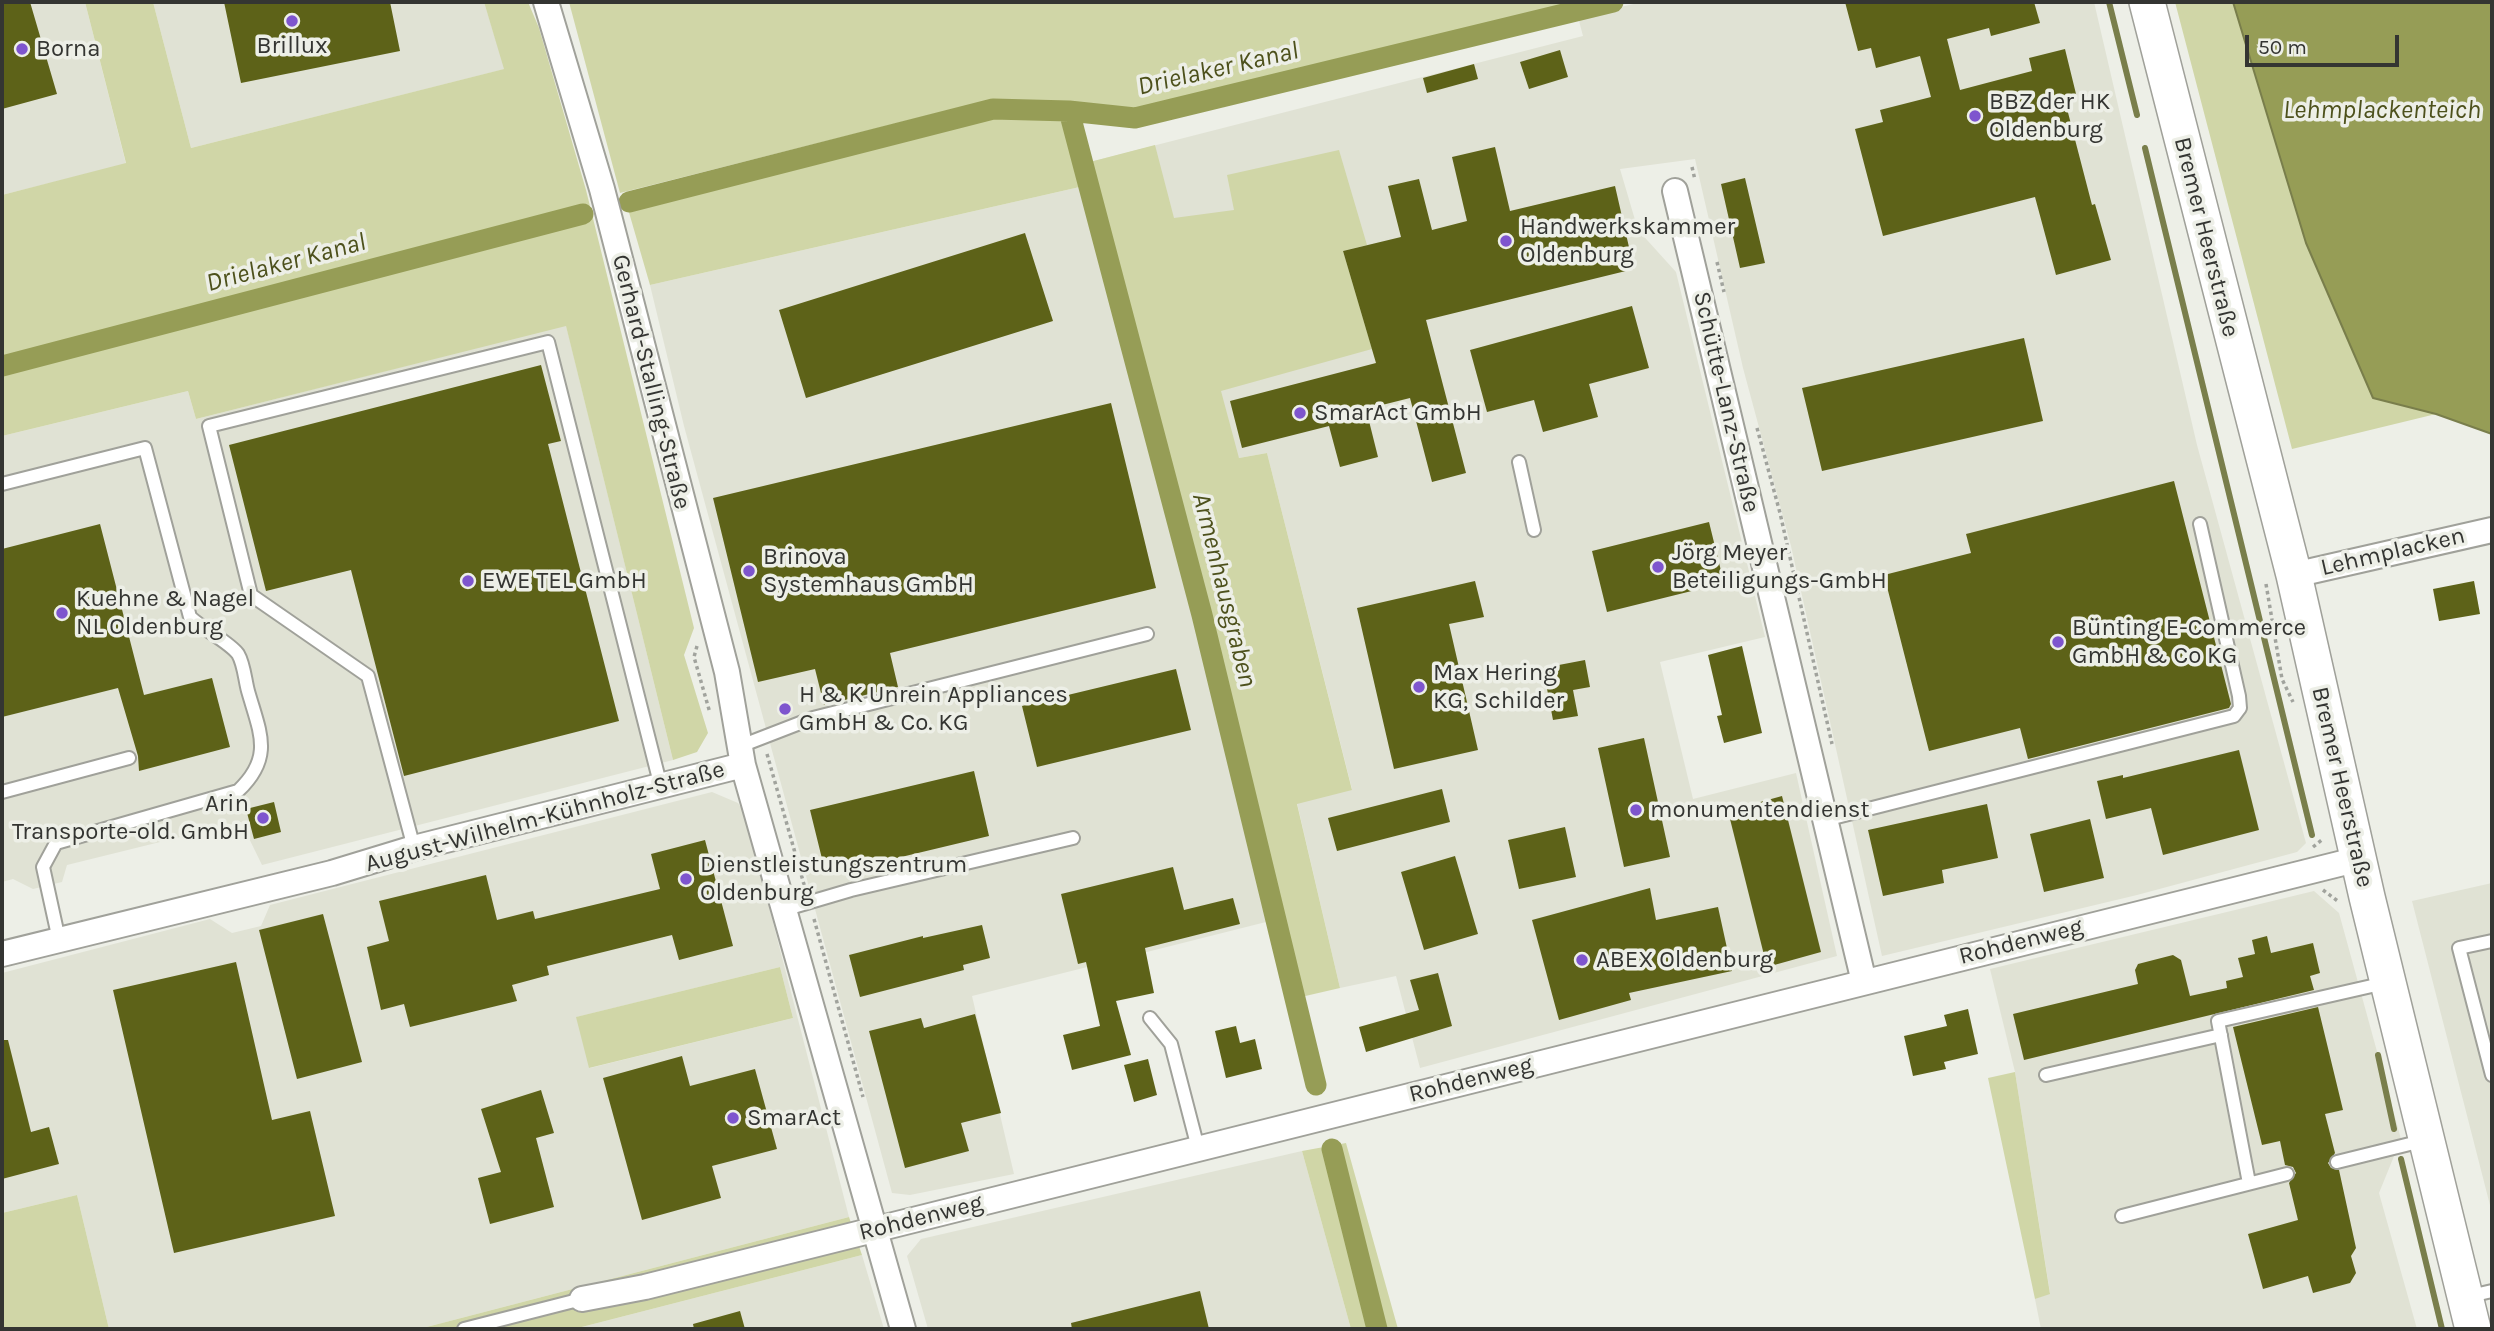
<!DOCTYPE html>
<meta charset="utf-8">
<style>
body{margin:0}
#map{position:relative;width:2494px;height:1331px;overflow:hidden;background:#edefe7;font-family:Karla,sans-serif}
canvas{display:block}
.frame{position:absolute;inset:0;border:4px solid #343532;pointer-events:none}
.scale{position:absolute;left:2245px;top:35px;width:154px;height:32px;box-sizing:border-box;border:4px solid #343532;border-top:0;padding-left:9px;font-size:21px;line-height:24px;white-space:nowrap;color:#343532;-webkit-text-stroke:5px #edefe7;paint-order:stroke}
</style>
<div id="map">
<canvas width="2494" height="1331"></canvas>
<div class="frame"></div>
<div class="scale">50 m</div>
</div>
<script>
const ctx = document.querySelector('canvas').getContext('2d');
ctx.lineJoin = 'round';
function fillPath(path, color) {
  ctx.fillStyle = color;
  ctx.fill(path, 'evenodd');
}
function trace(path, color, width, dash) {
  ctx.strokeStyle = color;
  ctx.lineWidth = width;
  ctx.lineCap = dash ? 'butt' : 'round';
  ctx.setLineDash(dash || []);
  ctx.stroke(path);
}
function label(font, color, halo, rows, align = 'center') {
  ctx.font = font + ' Karla,sans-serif';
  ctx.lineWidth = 7;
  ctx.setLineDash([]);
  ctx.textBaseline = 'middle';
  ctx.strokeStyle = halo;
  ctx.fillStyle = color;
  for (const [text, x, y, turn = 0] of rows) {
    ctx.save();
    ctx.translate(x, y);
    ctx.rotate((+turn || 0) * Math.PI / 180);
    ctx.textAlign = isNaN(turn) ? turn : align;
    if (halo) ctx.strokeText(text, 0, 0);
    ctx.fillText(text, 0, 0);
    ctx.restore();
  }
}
const built = new Path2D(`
 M2,2H85L126,164L2,195Z
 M153,2H484L505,69L191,148Z
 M1642,2H2094L2197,445L2306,843L2297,852L2137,895L1882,956L1791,546L1743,368L1695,159L1620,169L1638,230L1676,272L1765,637L1660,662L1693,799L1796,773L1837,956L1420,1068L1396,976L1340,988L1297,803L1352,789L1267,453L1239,458L1086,163L1583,36L1578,17Z
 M1084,186L1197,620L1270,921L972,996L1014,1174L910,1195L892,1193L684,426L650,285Z
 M566,325L673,760L262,865L241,822L67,865L62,882L33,889L13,879L2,882V436L188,391L196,419Z
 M712,792L738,803L745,814L849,1217L419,1329H109L77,1195L2,1213V973L210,919L232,933L261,926L270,905ZM780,967L793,1018L590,1068L577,1017Z
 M2492,883V1213L2412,901Z
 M2314,891L2339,913L2401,1139L2379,1193L2417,1329H2041L2035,1299L2050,1293L2015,1072L1990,969Z
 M1302,1151L1351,1329H928L907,1256L921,1239Z
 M862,1255L884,1329H574Z`);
const green = new Path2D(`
 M85,2H153L191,148L504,69L484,2H528L539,28L586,190L694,628L684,655L708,733L697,752L673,760L566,326L196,419L188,391L2,436V195L126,163Z
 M569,2H1576L1135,110L985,101L620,193Z
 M2175,2H2233L2306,243L2373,398L2436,414L2292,449Z
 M995,116L1065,118L1084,186L650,285L628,209Z
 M1155,145L1174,218L1234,210L1227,175L1339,150L1367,245L1343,251L1372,349L1221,391L1239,458L1267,453L1352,790L1297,804L1340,988L1301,997L1208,614L1086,163Z
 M780,967L793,1018L589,1068L576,1017Z
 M2015,1072L2050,1294L2035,1299L1988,1078Z
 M1346,1143L1398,1329H1351L1302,1151Z
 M77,1195L109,1329H2V1213Z
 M849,1217L862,1255L574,1329H419Z`);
const water = new Path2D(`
 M2233,2H2492V434L2436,414L2373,398L2306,243Z`);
const stream = new Path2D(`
 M2109,2L2137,115
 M2145,148L2312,835
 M2378,1055L2394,1129
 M2401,1159L2442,1329`);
const canal = new Path2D(`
 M1069,111L1202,615L1316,1085
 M629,202L993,109L1069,111L1135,118L1613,2
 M2,366L583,214
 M1332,1149L1377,1329`);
const building = new Path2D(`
 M2,2H30L57,94L2,109Z
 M224,2H390L400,51L241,83Z
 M1845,2H2034L2040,23L1991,36L1989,28L1947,39L1960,90L2032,71L2029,58L2065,49L2077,98L2065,101L2092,205L2095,204L2111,260L2056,275L2035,197L1883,236L1855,129L1883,122L1880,110L1931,97L1920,56L1876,68L1871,48L1858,51Z
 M1560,50L1568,77L1529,89L1520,62Z
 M1474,64L1478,79L1427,93L1423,78Z
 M1495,147L1510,211L1615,186L1634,269L1426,320L1466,473L1432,482L1410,398L1366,409L1378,457L1340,467L1329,426L1242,448L1230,401L1376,363L1343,251L1401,237L1388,186L1419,179L1432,230L1467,221L1452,157Z
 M1745,178L1765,263L1740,268L1721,184Z
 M1025,233L1053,321L806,398L779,310Z
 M1632,306L1649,368L1589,384L1598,417L1543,432L1534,400L1487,412L1470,350Z
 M2024,338L2043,421L1822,471L1802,388Z
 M541,365L561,441L548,444L619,721L404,776L351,570L266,591L229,445Z
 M1111,403L1156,588L890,653L898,687L824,705L815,669L758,682L713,498Z
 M2174,481L2231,704L2229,708L2028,759L2020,728L1929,751L1884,575L1971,553L1966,534Z
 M1709,522L1724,583L1607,612L1592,551Z
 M100,524L144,695L212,678L230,747L139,771L138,756L118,688L2,717V549Z
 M1475,581L1484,617L1449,624L1478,750L1394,769L1357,608Z
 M2474,581L2480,614L2439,621L2433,589Z
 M1742,646L1762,733L1724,743L1717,716L1722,715L1708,655Z
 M1585,660L1590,687L1573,690L1578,716L1553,720L1543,668Z
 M1176,669L1191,730L1037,767L1022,706Z
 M1644,738L1670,857L1624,867L1598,748Z
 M2239,750L2259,830L2163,855L2151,808L2106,819L2097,781L2123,775V778Z
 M974,771L989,836L826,875L810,810Z
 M1442,789L1450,822L1337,851L1328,818Z
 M1782,796L1821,952L1767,967L1728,811Z
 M274,802L281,832L254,839L246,809Z
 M1987,804L1998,858L1942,870L1944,883L1883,896L1868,830Z
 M2090,819L2104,878L2044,892L2030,834Z
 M1565,827L1576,877L1519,889L1508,840Z
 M705,840L733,946L679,960L672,935L547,966L549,975L512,985L517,1001L410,1027L404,1004L381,1010L367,947L389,941L379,901L486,875L497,920L533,911L535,919L660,889L651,854Z
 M1455,856L1478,934L1424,950L1401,872Z
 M1173,867L1184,910L1233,898L1240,924L1145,948L1154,993L1116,1001L1131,1055L1072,1070L1063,1035L1100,1026L1086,962L1078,964L1061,894Z
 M1650,888L1656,920L1718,907L1732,971L1629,993L1631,1000L1559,1020L1532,920Z
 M323,914L362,1062L297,1079L259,930Z
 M982,925L990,958L963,965L964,970L860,997L849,955L923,936V938Z
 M2267,936L2271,953L2313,943L2320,973L2310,976L2314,990L2024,1060L2013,1014L2138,984L2135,970L2138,964L2173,955L2181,960L2190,996L2227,988L2226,981L2243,977L2238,958L2255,954L2252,940Z
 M236,962L272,1120L310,1111L335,1216L174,1253L113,990Z
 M1438,973L1452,1026L1366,1052L1359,1027L1419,1010L1410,980Z
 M2318,1007L2343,1110L2325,1114L2335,1153L2328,1163L2331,1168L2339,1170L2356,1248L2351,1256L2356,1273L2350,1283L2313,1293L2308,1276L2263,1289L2248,1234L2298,1220L2289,1183L2296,1173L2293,1167L2285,1165L2280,1141L2262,1145L2233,1027Z
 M1968,1009L1978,1054L1944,1062L1946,1069L1913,1076L1904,1036L1947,1026L1944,1015Z
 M975,1014L1001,1113L961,1123L969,1151L905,1168L869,1031L921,1018L924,1028Z
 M1236,1026L1240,1043L1255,1039L1262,1069L1226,1078L1215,1031Z
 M2,1040H8L31,1132L49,1127L59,1164L2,1179Z
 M682,1056L690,1086L755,1069L777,1149L712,1166L721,1198L642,1220L603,1078Z
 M1148,1059L1157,1095L1134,1102L1124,1065Z
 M541,1090L554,1133L536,1138L554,1207L490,1224L478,1178L501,1172L481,1109Z
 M1200,1291L1209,1329H1072L1071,1323Z
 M740,1311L745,1329H694L693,1324Z`);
const path = new Path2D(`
 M1692,167L1695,180
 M1717,262L1724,292
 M1757,428L1780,513L1832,744
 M2266,584L2282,679L2293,702
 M697,646L694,657L710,713
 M767,754L805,888
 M2313,847L2323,839
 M2323,890L2339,902
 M814,919L863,1097`);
const service = new Path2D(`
 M1519,462L1534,530
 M2,484L145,448L190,617C204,630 229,642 238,654C244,664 245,680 248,691C260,733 274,757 238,791L56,843L43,867L59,940
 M738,747L813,718L1147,634
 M2,792L129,758
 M1825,820L2234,716L2240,708L2239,696L2200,524
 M414,848L368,676L251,595L209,426L548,342L661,787
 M783,910L851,890L1073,838
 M2492,941L2459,948L2492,1075
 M1150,1018L1171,1044L1198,1148
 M2046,1075L2221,1035
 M2337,1162L2426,1140
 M2249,1183L2218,1021L2385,983
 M2122,1216L2287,1174
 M2466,1297L2492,1291
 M464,1329L582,1299`);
const minor = new Path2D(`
 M546,2L602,189L727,672L743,765L903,1329
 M1675,191L1864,982
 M2294,575L2492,530
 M2,954L332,873L414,848L743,765
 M582,1299L645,1287L2359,859`);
const secondary = new Path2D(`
 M2147,2L2294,575L2367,897L2473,1329`);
const markers = [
 [292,21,7,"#7e55ce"],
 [22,49,7,"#7e55ce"],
 [1975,116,7,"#7e55ce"],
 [1506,241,7,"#7e55ce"],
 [1300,413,7,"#7e55ce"],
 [1658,567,7,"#7e55ce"],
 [749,571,7,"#7e55ce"],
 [468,581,7,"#7e55ce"],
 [62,613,7,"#7e55ce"],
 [2058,642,7,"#7e55ce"],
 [1419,687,7,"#7e55ce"],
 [785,709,7,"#7e55ce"],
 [1636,810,7,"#7e55ce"],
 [263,818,7,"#7e55ce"],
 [686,879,7,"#7e55ce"],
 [1582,960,7,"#7e55ce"],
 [733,1118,7,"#7e55ce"]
];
const poiNames = [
 ["Brillux",292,46,"center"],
 ["Borna",36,49],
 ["BBZ der HK",1989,102],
 ["Oldenburg",1989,130],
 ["Handwerkskammer",1520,227],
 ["Oldenburg",1520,255],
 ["SmarAct GmbH",1314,413],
 ["Jörg Meyer",1672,553],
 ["Beteiligungs-GmbH",1672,581],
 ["Brinova",763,557],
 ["Systemhaus GmbH",763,585],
 ["EWE TEL GmbH",482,581],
 ["Kuehne & Nagel",76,599],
 ["NL Oldenburg",76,627],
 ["Bünting E-Commerce",2072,628],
 ["GmbH & Co KG",2072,656],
 ["Max Hering",1433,673],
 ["KG, Schilder",1433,701],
 ["H & K Unrein Appliances",799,695],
 ["GmbH & Co. KG",799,723],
 ["Arin",249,804,"right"],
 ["Transporte-old. GmbH",249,832,"right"],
 ["monumentendienst",1650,810],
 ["Dienstleistungszentrum",700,865],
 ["Oldenburg",700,893],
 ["ABEX Oldenburg",1596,960],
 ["SmarAct",747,1118]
];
const streetNames = [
 ["Bremer Heerstraße",2206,237,76],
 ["Gerhard-Stalling-Straße",651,382,76],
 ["Schütte-Lanz-Straße",1726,402,77],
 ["Lehmplacken",2393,552,-13],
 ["Bremer Heerstraße",2342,787,77],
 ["August-Wilhelm-Kühnholz-Straße",545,817,-15],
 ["Rohdenweg",2021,942,-14],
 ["Rohdenweg",1471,1080,-14],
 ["Rohdenweg",921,1218,-14]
];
const waterNames = [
 ["Drielaker Kanal",1218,69,-13],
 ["Lehmplackenteich",2382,111],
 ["Drielaker Kanal",286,263,-15],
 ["Armenhausgraben",1224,590,76]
];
fillPath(built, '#e0e2d4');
fillPath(green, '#d0d6a7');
fillPath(water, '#969d56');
trace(water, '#797e4b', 2);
trace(stream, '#797e4b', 6);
trace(canal, '#969d56', 21);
fillPath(building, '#5d6218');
trace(service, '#a0a19a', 16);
trace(minor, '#a0a19a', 28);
trace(secondary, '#a0a19a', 38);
trace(path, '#a1a39d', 3.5, [3.5, 3.5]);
trace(service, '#fff', 12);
trace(minor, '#fff', 24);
trace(secondary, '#fff', 35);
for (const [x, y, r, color] of markers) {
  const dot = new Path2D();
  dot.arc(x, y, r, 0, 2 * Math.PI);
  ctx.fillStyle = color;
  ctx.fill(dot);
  trace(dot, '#edefe7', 2.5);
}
label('24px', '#343532', '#edefe7', poiNames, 'left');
label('24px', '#343532', '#edefe7', streetNames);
label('italic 26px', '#4d511c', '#edefe7', waterNames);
</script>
